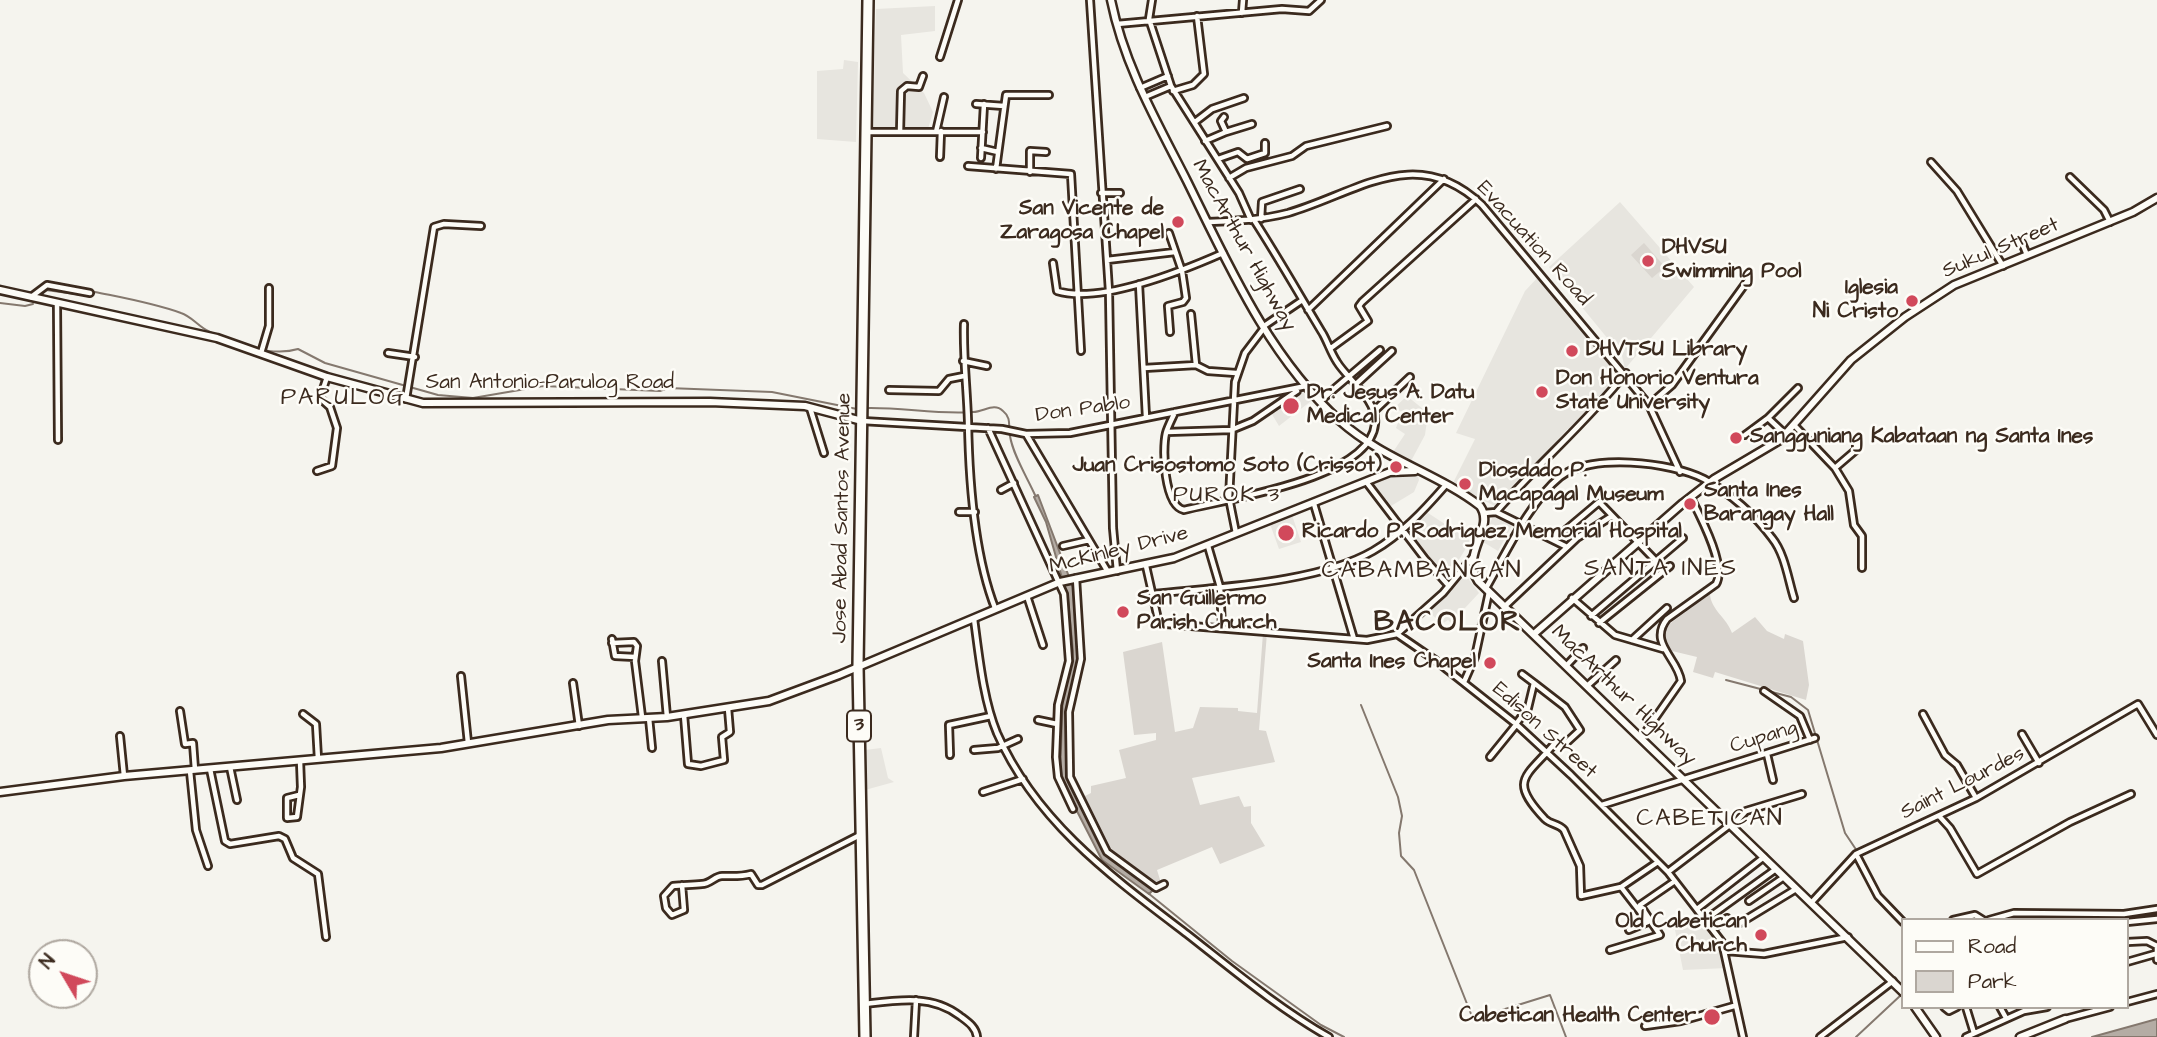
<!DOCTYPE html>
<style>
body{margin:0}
#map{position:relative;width:2157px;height:1037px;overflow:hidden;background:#f5f4ee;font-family:"Architects Daughter",sans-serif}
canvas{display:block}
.legend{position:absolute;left:1901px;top:918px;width:228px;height:91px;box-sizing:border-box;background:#fdfcf7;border:2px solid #afa8a0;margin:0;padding:9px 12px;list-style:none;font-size:21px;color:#3b2a1e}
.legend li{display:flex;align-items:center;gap:14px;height:35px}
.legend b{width:35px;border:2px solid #afa8a0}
.north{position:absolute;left:28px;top:939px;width:70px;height:70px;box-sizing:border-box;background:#fdfcf7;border:2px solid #afa8a0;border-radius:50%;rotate:309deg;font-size:19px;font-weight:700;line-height:28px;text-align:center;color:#3b2a1e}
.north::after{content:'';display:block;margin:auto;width:24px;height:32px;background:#d1495b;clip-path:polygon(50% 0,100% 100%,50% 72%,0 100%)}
</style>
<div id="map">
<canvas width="2157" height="1037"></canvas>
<ul class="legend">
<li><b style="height:9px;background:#fdfcf7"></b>Road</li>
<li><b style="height:19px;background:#dad6d0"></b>Park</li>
</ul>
<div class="north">N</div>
</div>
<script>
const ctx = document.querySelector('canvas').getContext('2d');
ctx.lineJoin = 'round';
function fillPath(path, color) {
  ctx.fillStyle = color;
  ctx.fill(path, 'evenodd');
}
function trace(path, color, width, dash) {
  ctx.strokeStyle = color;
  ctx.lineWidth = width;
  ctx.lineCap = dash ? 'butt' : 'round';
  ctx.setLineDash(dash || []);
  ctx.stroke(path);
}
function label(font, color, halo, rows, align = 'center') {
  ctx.font = font + ' "Architects Daughter",sans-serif';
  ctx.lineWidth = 5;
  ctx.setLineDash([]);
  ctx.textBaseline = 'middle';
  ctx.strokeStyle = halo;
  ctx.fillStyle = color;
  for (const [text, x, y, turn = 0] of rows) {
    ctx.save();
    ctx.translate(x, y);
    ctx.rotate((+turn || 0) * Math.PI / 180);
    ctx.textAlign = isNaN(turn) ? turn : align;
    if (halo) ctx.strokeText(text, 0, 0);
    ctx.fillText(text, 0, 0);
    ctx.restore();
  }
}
const built = new Path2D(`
 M935,6V31L901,35L903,73L924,93L933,112L928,129H872L876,9Z
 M844,60L858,62L856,142L817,139V71L843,69Z
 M1620,202L1694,287L1625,369L1622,356L1549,267Z
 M1539,276L1623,374L1594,409L1572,431L1568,429L1497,507L1452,485L1475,439L1456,433L1525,291Z
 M1303,390L1311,401L1279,426L1270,411Z
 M1407,396L1428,413L1425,435L1411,461L1393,452L1405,434L1396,428L1402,412L1394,408Z
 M1393,473H1417L1419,480L1414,492L1386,509L1371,485Z
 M1425,511L1460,534L1464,526L1476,532L1447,579L1406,531Z
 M1494,513L1514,522L1498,551L1483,542Z
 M1292,515L1301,542L1279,549L1270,524Z
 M1463,577H1467L1479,593L1451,623L1448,620L1442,624L1429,612Z
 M881,748L888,778L894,782L865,790V750Z
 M1703,918L1720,940L1727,968L1683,970L1675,930Z`);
const green = new Path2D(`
 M1644,243L1665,267L1652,278L1631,255Z
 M1710,594C1711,610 1727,618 1732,633L1755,617L1767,631L1784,639L1785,634L1803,641L1809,685L1806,700L1715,672L1713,678L1693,672L1697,657L1668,650L1663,636L1668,625Z
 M1263,633H1267L1259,730L1266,731L1275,762L1192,778L1200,805L1239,796L1244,807L1251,806V823L1265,846L1220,864L1212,847L1157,870L1161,883L1155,886L1107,849L1086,809L1088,808L1083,797L1091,793V786L1126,778L1119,750L1156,740V733L1134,735L1123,652L1162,642L1175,732L1193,728L1200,707L1238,708V711L1257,713Z`);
const water = new Path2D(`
 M1038,495L1074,590L1077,615L1080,657L1068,710V782L1104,851L1153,890L1149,894L1102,860L1060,778L1063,690L1071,668L1073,651L1068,599L1046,522L1034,497Z
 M2157,1019V1037H2092Z`);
const stream = new Path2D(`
 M40,296L46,290L90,296L95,292C124,298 153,303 181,313C191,316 198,326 208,331C232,344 272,357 298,349L325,363L438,395L473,398L543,386L660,391L668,388L772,392L857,409
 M0,303L25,306L33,304
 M866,408C902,407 938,415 973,412C984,412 994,402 1003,411C1012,418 1008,427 1010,436C1013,455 1027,477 1035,495
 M1726,680L1791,697L1808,710L1845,833L1857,851
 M1361,705L1398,797L1402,816L1399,833L1401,856L1414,870L1473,1019L1550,995L1566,1037
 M1860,856L1875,885
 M1877,890L1905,920
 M1148,893L1232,961L1321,1025L1344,1037
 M2098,916L2122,919L2157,913
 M2008,917L2047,915
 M1856,1037L1901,995`);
const street = new Path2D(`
 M1090,0L1109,291L1113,528L1117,571
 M1152,0L1149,19L1171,86
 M1242,13L1243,0
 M1117,24L1282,9L1309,11L1321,0
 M940,57L958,0
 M1140,88L1168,76
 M1173,91L1193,85L1204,74L1197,16
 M1145,97L1171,86L1239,193L1251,220
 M976,104L1004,106
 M1195,122L1212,109L1244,98
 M866,132H983
 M900,132L901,91L907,86L919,87L923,76
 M936,132L944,97
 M1226,132L1252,124
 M1205,141L1226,132L1221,121L1224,117
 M981,148L998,152
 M940,157L941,131
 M981,158L984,104
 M1218,159L1238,152L1247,159L1265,153V143
 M1931,162L1957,191L2003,266
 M968,166L1071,174L1081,351
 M996,169L1006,95H1049
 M1030,172V151L1046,152
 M2070,177L2104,210L2110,222
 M1229,178L1246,168L1292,156L1306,146L1387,126
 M1101,193H1120
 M1261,219L1262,202L1300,189
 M1208,222C1235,221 1261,220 1288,213C1357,193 1416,142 1482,205L1649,405L1680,472
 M1169,233L1182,271L1186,298L1183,302L1168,306L1170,332
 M2022,243L2027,255
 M1107,260L1175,252
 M1053,263L1057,291C1100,304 1182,271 1223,253
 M1139,284L1146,417
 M31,297L47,285L90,293
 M57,305L58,440
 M1308,310L1444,179
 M964,324C963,357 967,388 968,421C969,480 974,554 995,608
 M1264,326L1301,301
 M1331,348L1368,321L1359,306L1362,302L1476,199
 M261,353L269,326V288
 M388,353L415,357
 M963,361L987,366
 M1196,365L1208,371L1236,373
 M1144,368L1196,365L1191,314
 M1356,384L1392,351
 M889,390L939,391L949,379L964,376
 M406,399L434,227L444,224L481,226
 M1320,401L1380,350
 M1649,405L1672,385L1748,280
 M810,408L824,453
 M1175,412C1172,419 1168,426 1166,433C1162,450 1164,506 1184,510C1227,499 1370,479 1375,424C1378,400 1348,380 1337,362C1331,353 1328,343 1323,334C1300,296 1278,257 1254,220
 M1372,413L1410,377
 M1768,418L1785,434
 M862,421L1002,429L1026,434L1070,433L1306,386
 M1795,426L1835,468L1849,491L1854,525L1862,536V568
 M988,428L1064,594L1069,661L1058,705L1056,757L1058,777L1073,809
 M1167,432L1231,430L1253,421L1297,391
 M1026,434L1108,572
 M1745,435L1768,418L1798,388
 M1835,468L1856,450V441
 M317,471L332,466L337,428L330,407L320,398L327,377
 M1367,483L1425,559L1449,586
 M1001,490L1014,483
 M1314,504L1354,639
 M959,512H975
 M1496,512C1539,463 1586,423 1626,373
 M1484,513L1496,512L1567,547
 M1236,533L1229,498L1235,382L1245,353L1264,328
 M1554,540L1599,502L1656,561
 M1063,546L1089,540
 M1208,546L1220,587L1222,626
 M1146,566L1158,619L1166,624L1367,640L1397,634L1443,593L1472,558
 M1076,578L1081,659L1069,712L1070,777L1107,852L1156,888L1164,884
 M1486,588C1505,555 1530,501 1560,477C1590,453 1671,462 1704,479C1730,493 1755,515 1772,538C1785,554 1788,579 1794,598
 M1153,594C1217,587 1318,583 1373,551C1401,535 1424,510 1445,486
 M1027,596L1043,645
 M1572,598L1615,635L1663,649
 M1504,607L1577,538L1612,516
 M1591,616L1683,538
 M974,619C979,655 983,699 997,733C1036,822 1112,877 1187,934C1233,970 1278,1008 1329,1037
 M1599,623L1670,566
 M1397,634L1435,660L1516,724L1571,775L1668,872L1722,942L1743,1037
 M612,639L615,656L635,657
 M1632,640L1667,608
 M612,643L634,642L637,646L635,661L642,717
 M662,661L667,717
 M1566,666L1583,648
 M461,676L468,743
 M1464,682L1475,657L1489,592
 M573,683L579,726
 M1534,683L1565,707L1580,730L1567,742L1555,743C1527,777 1507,779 1545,819C1551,825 1558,823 1564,830L1580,866L1581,896L1621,887
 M1587,686L1616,660
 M1764,691L1800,716L1810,740
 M180,711L185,744L193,743L195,770
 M303,714L316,724L318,759
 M1923,714L1945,755L1957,765L1976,798
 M684,715L688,764L701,766L724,760L722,737L730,732L728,708
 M649,718L652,748
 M1038,720L1057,724
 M1516,724L1528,708L1534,683L1522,674
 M2022,734L2039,763
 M120,736L124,776
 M1642,737L1681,681C1678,658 1648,643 1667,619L1716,584C1727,566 1700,516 1691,498
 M974,750L998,748L1018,739
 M1767,754L1773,780
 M950,755L949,725L991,716
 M1490,757L1516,725
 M230,767L237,800
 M210,769L225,841L230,844L279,836L285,839L293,858L318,874L326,937
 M190,771L196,830L208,866
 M983,792L1023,779
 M299,795L287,798V818L297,817L301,787L300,761
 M1602,805L1815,738
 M1940,817L1950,828L1977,874L2070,822L2131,794
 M1732,826L1746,811L1802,794
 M1856,854L1878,896L1903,922
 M1668,872L1731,824
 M682,885L684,910L672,915L666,908L664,896L673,886C683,885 692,885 702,884C710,884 715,876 722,876C733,876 740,877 751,874L758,885H762L860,835
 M1749,901L1784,877
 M1812,902L1856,854L1976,798L2138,704L2157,735
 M1697,909L1764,857
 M1705,920L1776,869
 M1953,920L1975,915L1983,920
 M1989,920L2014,913L2124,914L2157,909
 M2127,922L2157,919
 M1740,923L1796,889
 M1713,929L1727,918
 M1629,930L1648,922L1621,887L1658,862
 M2127,942L2147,941L2157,946
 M2157,946V960
 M1610,950L1660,935L1640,905L1675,881
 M1726,951L1764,954L1848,937
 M2127,962L2155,954
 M2127,1002L2157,994
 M865,1004C897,1000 932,994 960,1016C968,1022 976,1027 977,1037
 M1944,1007L1949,1011L1957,1007
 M1966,1007L1974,1033
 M2000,1007L2006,1018
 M2065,1019L2110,1007
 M1645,1026L1681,1021L1734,1006
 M914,1037L916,1000
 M1820,1037L1893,981
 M1966,1037L2024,1011L2047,1007`);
const secondary = new Path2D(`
 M1111,0C1124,65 1157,122 1187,181C1228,264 1269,358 1340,421C1384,460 1437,473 1480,506C1496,528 1460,553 1478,581L1903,992
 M0,290L217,338L327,377L423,403L710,402L805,406L862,421
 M1534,634L1683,503L1714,479L1780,440L1851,360L1905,317L1954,285L2133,212L2157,198
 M0,792L124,776L441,748L608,720L667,717L769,701L839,675L1060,582L1174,558L1390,472L1415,471
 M1915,1007L1936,1037
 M2020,1037L2065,1019`);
const highway = new Path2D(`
 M865,1037L858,666L868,0`);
const markers = [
 [1178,222,7,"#d1495b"],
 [1648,261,7,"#d1495b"],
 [1912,301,7,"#d1495b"],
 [1572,351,7,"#d1495b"],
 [1542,392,7,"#d1495b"],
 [1291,406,9,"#d1495b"],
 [1736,438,7,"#d1495b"],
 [1396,467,7,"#d1495b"],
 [1465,484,7,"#d1495b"],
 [1690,504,7,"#d1495b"],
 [1286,533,9,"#d1495b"],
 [1123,612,7,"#d1495b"],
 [1490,663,7,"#d1495b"],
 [1761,935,7,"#d1495b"],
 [1712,1017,9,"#d1495b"]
];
const shields = [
 [859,726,24]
];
const shieldNames = [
 ["3",859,726]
];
const poiNames = [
 ["San Vicente de",1164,210,"right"],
 ["Zaragosa Chapel",1164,234,"right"],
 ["DHVSU",1662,249],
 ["Swimming Pool",1662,273],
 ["Iglesia",1898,289,"right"],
 ["Ni Cristo",1898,313,"right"],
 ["DHVTSU Library",1586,351],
 ["Don Honorio Ventura",1556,380],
 ["State University",1556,404],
 ["Dr. Jesus A. Datu",1307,394],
 ["Medical Center",1307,418],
 ["Sangguniang Kabataan ng Santa Ines",1750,438],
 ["Juan Crisostomo Soto (Crissot)",1382,467,"right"],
 ["Diosdado P.",1479,472],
 ["Macapagal Museum",1479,496],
 ["Santa Ines",1704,492],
 ["Barangay Hall",1704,516],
 ["Ricardo P. Rodriguez Memorial Hospital",1302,533],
 ["San Guillermo",1137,600],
 ["Parish Church",1137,624],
 ["Santa Ines Chapel",1476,663,"right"],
 ["Old Cabetican",1747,923,"right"],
 ["Church",1747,947,"right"],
 ["Cabetican Health Center",1696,1017,"right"]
];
const streetNames = [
 ["Evacuation Road",1533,244,48],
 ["MacArthur Highway",1243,246,61],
 ["Sukul Street",2001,249,-23],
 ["San Antonio-Parulog Road",550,384],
 ["Don Pablo",1083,410,-8],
 ["Jose Abad Santos Avenue",843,518,-89],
 ["McKinley Drive",1119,551,-14],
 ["MacArthur Highway",1623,696,44],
 ["Edison Street",1544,731,42],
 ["Cupang",1764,738,-17],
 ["Saint Lourdes",1963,784,-27]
];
const neighbourhoodNames = [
 ["PUROK 3",1227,496]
];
const quarterNames = [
 ["PARULOG",343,399],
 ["SANTA INES",1661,570],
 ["CABAMBANGAN",1422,572],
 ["CABETICAN",1710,820]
];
const districtNames = [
 ["BACOLOR",1448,624]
];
fillPath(built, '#e7e5df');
fillPath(green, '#dad6d0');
fillPath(water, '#b4aca4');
trace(water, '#84786e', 2);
trace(stream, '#84786e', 2);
trace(street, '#3b2a1e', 10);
trace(secondary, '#3b2a1e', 11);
trace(highway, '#3b2a1e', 14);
trace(street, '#fdfcf7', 4.5);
trace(secondary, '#fdfcf7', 6);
trace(highway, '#fdfcf7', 9);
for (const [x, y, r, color] of markers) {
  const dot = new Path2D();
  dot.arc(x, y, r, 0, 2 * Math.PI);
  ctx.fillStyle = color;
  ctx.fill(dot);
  trace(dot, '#fdfcf7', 2.5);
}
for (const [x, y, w] of shields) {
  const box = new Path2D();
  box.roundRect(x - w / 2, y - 15.5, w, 31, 5);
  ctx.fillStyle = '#fdfcf7';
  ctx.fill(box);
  trace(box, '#3b2a1e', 2);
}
label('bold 19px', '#3b2a1e', null, shieldNames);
label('bold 21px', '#3b2a1e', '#fdfcf7', poiNames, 'left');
label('21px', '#3b2a1e', '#fdfcf7', streetNames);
ctx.letterSpacing = '2px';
label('23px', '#3b2a1e', '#fdfcf7', neighbourhoodNames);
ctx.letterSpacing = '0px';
ctx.letterSpacing = '2px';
label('24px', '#3b2a1e', '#fdfcf7', quarterNames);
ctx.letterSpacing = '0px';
ctx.letterSpacing = '2px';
label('bold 28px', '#3b2a1e', '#fdfcf7', districtNames);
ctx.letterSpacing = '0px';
</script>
